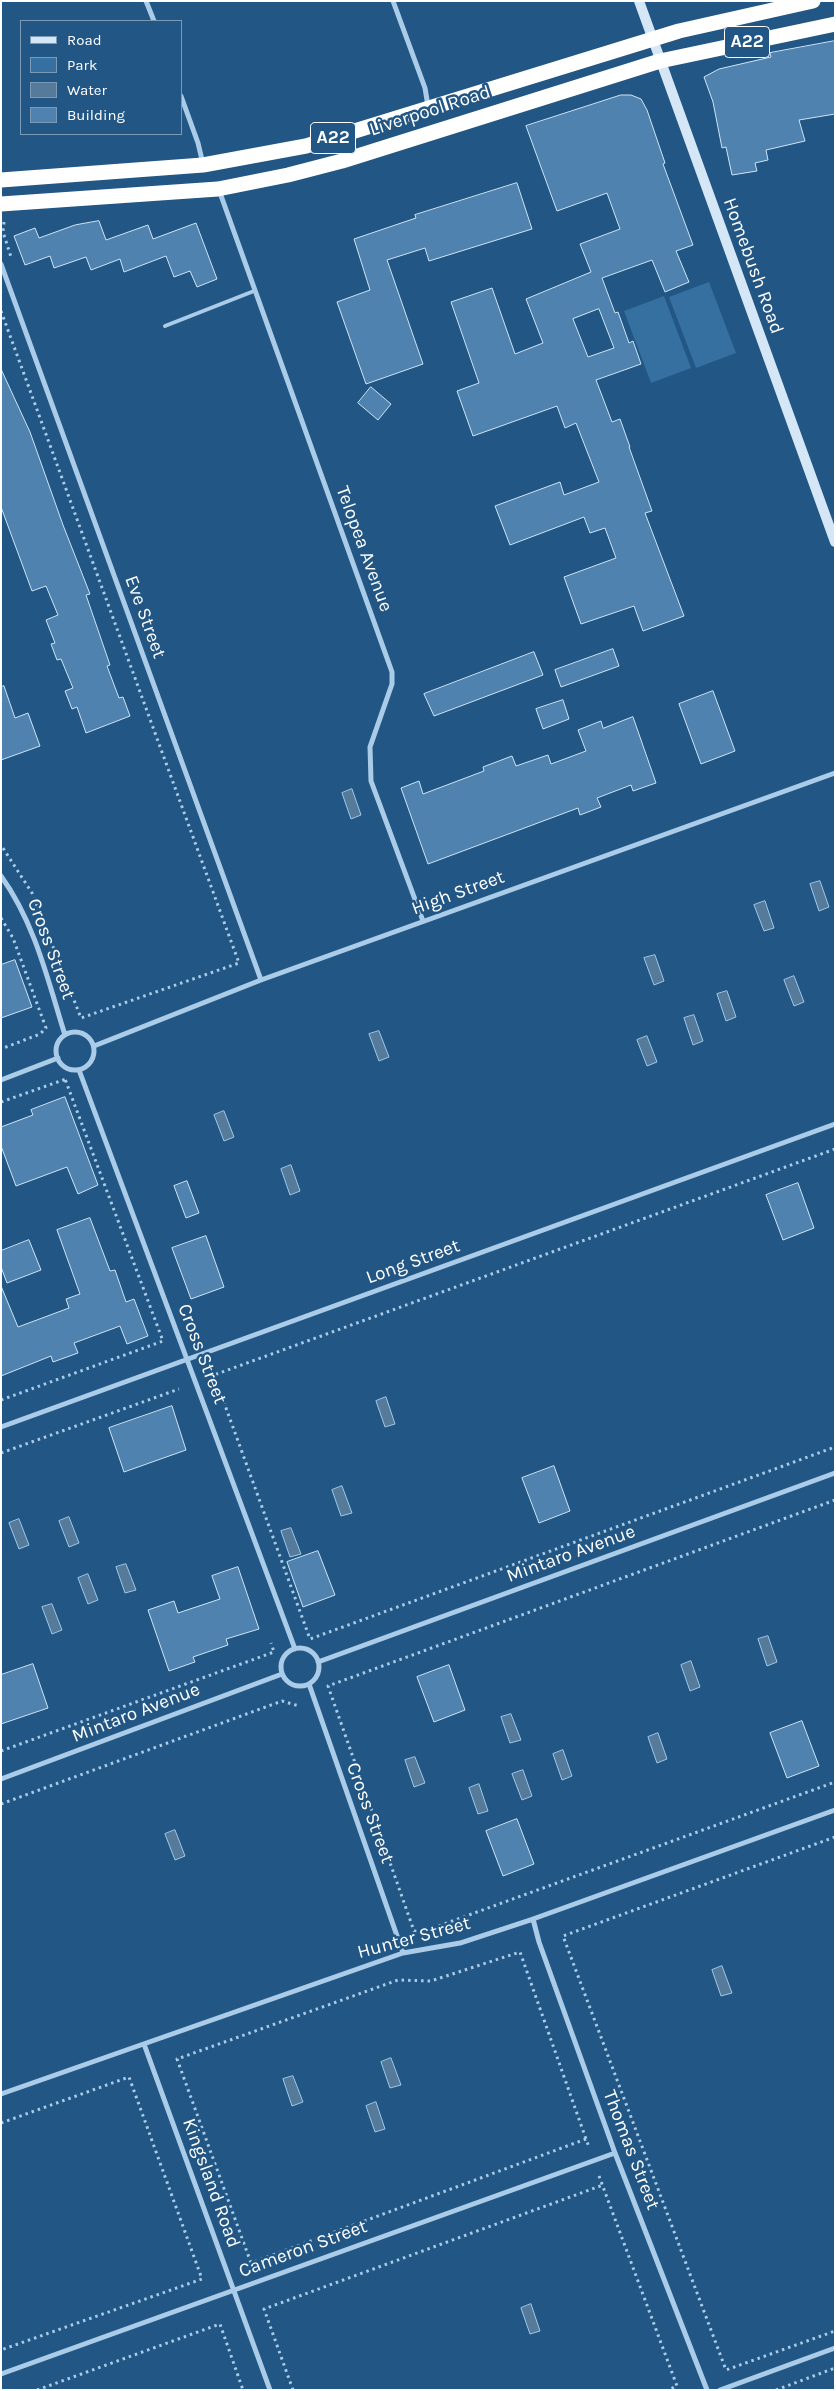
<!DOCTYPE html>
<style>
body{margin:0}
#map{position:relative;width:836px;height:2391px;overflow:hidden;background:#225684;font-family:Karla,sans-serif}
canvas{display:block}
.frame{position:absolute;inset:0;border:2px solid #fff;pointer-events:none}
.legend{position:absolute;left:20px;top:20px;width:162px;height:115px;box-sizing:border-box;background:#225684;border:1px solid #7a9ab5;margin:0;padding:6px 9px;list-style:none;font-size:15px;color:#fff}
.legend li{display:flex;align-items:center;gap:10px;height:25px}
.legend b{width:25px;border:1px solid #7a9ab5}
</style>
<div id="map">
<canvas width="836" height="2391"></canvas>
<div class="frame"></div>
<ul class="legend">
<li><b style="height:6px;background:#d5e7f7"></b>Road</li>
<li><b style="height:14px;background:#3670a1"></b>Park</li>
<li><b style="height:14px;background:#557a9a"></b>Water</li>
<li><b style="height:14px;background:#4f82ae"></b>Building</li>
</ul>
</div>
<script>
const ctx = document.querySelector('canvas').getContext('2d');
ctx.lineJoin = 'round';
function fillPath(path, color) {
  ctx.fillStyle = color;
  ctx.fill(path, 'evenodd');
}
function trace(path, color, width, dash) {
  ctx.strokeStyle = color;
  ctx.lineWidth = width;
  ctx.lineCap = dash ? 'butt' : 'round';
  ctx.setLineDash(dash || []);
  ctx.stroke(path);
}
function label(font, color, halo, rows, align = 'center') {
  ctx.font = font + ' Karla,sans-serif';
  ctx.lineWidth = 5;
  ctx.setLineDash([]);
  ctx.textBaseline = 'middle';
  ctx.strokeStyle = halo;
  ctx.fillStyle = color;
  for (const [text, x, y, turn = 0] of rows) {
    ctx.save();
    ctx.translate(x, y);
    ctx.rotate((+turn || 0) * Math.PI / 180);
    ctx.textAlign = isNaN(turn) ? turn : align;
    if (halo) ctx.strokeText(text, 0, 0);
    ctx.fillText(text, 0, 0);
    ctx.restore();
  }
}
const green = new Path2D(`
 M709,282L736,353L696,368L669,297Z
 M664,296L691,368L651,383L624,311Z`);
const water = new Path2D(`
 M352,789L361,815L351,819L342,793Z
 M820,881L829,907L819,911L810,884Z
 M765,901L774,928L764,931L754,905Z
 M655,955L664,981L654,985L644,958Z
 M794,976L804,1002L794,1006L784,980Z
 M727,991L736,1017L726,1021L717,994Z
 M694,1015L703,1041L693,1045L684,1018Z
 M379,1031L389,1057L379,1061L369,1034Z
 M647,1036L657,1062L647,1066L637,1040Z
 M224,1111L234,1137L224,1141L214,1115Z
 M291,1165L300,1191L290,1195L281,1169Z
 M386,1397L395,1424L385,1427L376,1401Z
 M342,1486L352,1513L341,1516L332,1490Z
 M69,1517L79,1543L69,1547L59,1521Z
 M19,1519L29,1545L19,1549L9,1523Z
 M291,1528L301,1554L290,1557L281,1531Z
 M126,1564L136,1590L125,1593L116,1567Z
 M88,1574L98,1600L88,1604L78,1578Z
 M52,1604L62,1630L52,1634L42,1607Z
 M768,1636L777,1662L767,1666L758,1639Z
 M691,1661L700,1687L690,1691L681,1665Z
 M511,1714L521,1740L510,1743L501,1717Z
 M658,1733L667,1759L657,1763L648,1737Z
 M563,1750L572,1776L562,1780L553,1754Z
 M415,1757L425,1783L414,1787L405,1760Z
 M523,1770L532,1796L522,1800L512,1774Z
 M479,1784L488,1811L478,1814L469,1788Z
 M175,1830L185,1856L175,1860L165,1834Z
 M722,1966L732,1993L721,1996L712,1970Z
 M391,2058L401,2085L390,2088L381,2062Z
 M293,2076L303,2102L292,2106L283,2079Z
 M376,2102L385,2129L375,2132L366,2106Z
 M531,2304L540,2331L530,2334L521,2308Z`);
const building = new Path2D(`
 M835,41V114L799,120L805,141L766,150L768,160L755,163L757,171L732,175L726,147L722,148L713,102L704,77L719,69L771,57L770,53Z
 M621,95H631L641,99L647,110L665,163L663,164L693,245L676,251L689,282L665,292L652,260L602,278L615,313L618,312L629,343L633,341L641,364L596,380L612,422L620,419L630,447H629L652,511L645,513L684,616L643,631L634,606L581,624L564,577L616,558L605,528L590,533L584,517L510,545L495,506L560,482L564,495L599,482L576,423L565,428L557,406L473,436L457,391L479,383L451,302L492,288L515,354L543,343L526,299L591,272L580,244L620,229L607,193L557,211L526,126ZM599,309L614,348L588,357L573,319Z
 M517,183L532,229L429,261L425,248L387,260L423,364L366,384L337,302L370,290L354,239L416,218L415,215Z
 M99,221L106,240L148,225L153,239L196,223L217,279L197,287L190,271L174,277L166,256L124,272L120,259L91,270L86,257L54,268L50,256L25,265L14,236L35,228L39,238L75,225Z
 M1,369L30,432L63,525L90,594L86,595L110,665L107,666L119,698L123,697L130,716L86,733L77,707L72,709L65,691L73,688L61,659L57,660L51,644L55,643L46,620L58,615L46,586L32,591L1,507Z
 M371,387L391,404L378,420L358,403Z
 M613,649L619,666L561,687L555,670Z
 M534,652L543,675L434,716L424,694Z
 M4,686L15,718L28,713L40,746L1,760V687Z
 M713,691L735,751L701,764L679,704Z
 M563,700L569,719L543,729L536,709Z
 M633,717L656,783L633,791L631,785L597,798L601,807L580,815L578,808L428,864L401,788L419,781L423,794L484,771L483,767L512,756L516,766L548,755L551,764L586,751L578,730L601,721L603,728Z
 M15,960L32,1007L1,1018V965Z
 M65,1097L98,1185L78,1194L67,1167L16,1186L1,1146V1127L33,1115L31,1110Z
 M187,1181L199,1213L186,1218L174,1186Z
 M798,1183L814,1228L783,1240L766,1195Z
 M90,1218L110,1271L115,1270L126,1302L134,1299L148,1336L127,1344L120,1326L74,1343L78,1353L53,1362L51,1356L1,1376V1286L18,1327L69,1308L66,1299L80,1294L57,1230Z
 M206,1236L224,1287L191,1299L172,1248Z
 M29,1240L41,1270L7,1283L1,1267V1251Z
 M172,1406L186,1450L124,1472L109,1428Z
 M554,1466L570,1511L539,1523L522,1478Z
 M318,1551L335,1595L303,1607L287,1562Z
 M238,1567L259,1629L226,1639L228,1645L193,1657L195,1662L169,1671L148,1610L174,1601L178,1613L220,1599L212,1576Z
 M33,1664L48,1708L1,1724V1675Z
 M449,1665L465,1710L434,1722L417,1677Z
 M802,1721L819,1766L787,1778L770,1733Z
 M517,1819L534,1864L503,1876L486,1831Z`);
const path = new Path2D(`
 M4,222L3,232L11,257
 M1,311L239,963L81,1018L32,893L1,845
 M1,918L13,938L46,1028L40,1034L1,1049
 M1,1102L66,1079
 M835,1149L214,1375L310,1639L835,1447
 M1,1400L163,1341L65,1079
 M1,1453L179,1389
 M835,1500L328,1686L414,1931L422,1932L835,1782
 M1,1751L274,1652L271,1643
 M1,1804L282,1701L299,1706
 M835,1837L563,1936L726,2370L835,2331
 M1,2123L129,2077L202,2279L1,2350
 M586,2139L251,2263L177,2059L398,1980L431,1981L520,1952L586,2139L589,2147
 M599,2176L677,2386L668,2390
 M37,2390L220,2324L243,2390
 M293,2390L264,2309L603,2185
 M776,2390L835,2368`);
const lane = new Path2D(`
 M165,326L254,291`);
const street = new Path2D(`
 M146,1L154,21
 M393,1L425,88L428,106
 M181,96L198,143L203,164
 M219,190L392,672V684L370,747L371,781L423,921
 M1,264L261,980
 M1,876C35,923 48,981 65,1035
 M56 1051a19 19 0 1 1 38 0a19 19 0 1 1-38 0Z
 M94,1046L261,980L835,773
 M79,1070L295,1649
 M1,1080L58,1058
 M1,1427L835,1124
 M281 1667a19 19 0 1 1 38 0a19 19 0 1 1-38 0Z
 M318,1662L835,1473
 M309,1684L403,1953
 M1,1779L282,1674
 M533,1919L539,1942L615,2153L707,2390
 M144,2044L270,2390
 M1,2094L403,1953L460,1943L533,1919L835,1810
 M1,2374L615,2153
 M720,2390L835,2348`);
const secondary = new Path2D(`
 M639,1L835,542`);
const highway = new Path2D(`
 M1,180L203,165L306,146L679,31L813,1
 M1,204L218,189L288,175L342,161L660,61L835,24`);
const shields = [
 [747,42,45],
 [333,138,45]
];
const shieldNames = [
 ["A22",747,42],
 ["A22",333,138]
];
const streetNames = [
 ["Liverpool Road",430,111,-18],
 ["Homebush Road",753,266,70],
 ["Telopea Avenue",364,549,70],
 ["Eve Street",145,617,70],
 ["High Street",458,893,-20],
 ["Cross Street",51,949,70],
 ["Long Street",413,1262,-20],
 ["Cross Street",202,1354,69],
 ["Mintaro Avenue",571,1554,-20],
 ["Mintaro Avenue",136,1713,-21],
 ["Cross Street",370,1813,70],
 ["Hunter Street",414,1938,-15],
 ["Thomas Street",631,2150,69],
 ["Kingsland Road",211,2183,70],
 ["Cameron Street",303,2249,-20]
];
fillPath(green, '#3670a1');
fillPath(water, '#557a9a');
trace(water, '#9ec8e9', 1);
fillPath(building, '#4f82ae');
trace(building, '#cee4f6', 1);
trace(path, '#aacce8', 3, [2.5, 4]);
trace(lane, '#aacce8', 4);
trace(street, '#aacce8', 5);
trace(secondary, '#d5e7f7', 10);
trace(highway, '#fff', 15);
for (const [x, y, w] of shields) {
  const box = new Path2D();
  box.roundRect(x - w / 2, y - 15.5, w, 31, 4);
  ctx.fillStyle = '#225684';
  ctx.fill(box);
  trace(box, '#fff', 1);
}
label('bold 18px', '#fff', null, shieldNames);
label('19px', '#fff', '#225684', streetNames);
</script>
